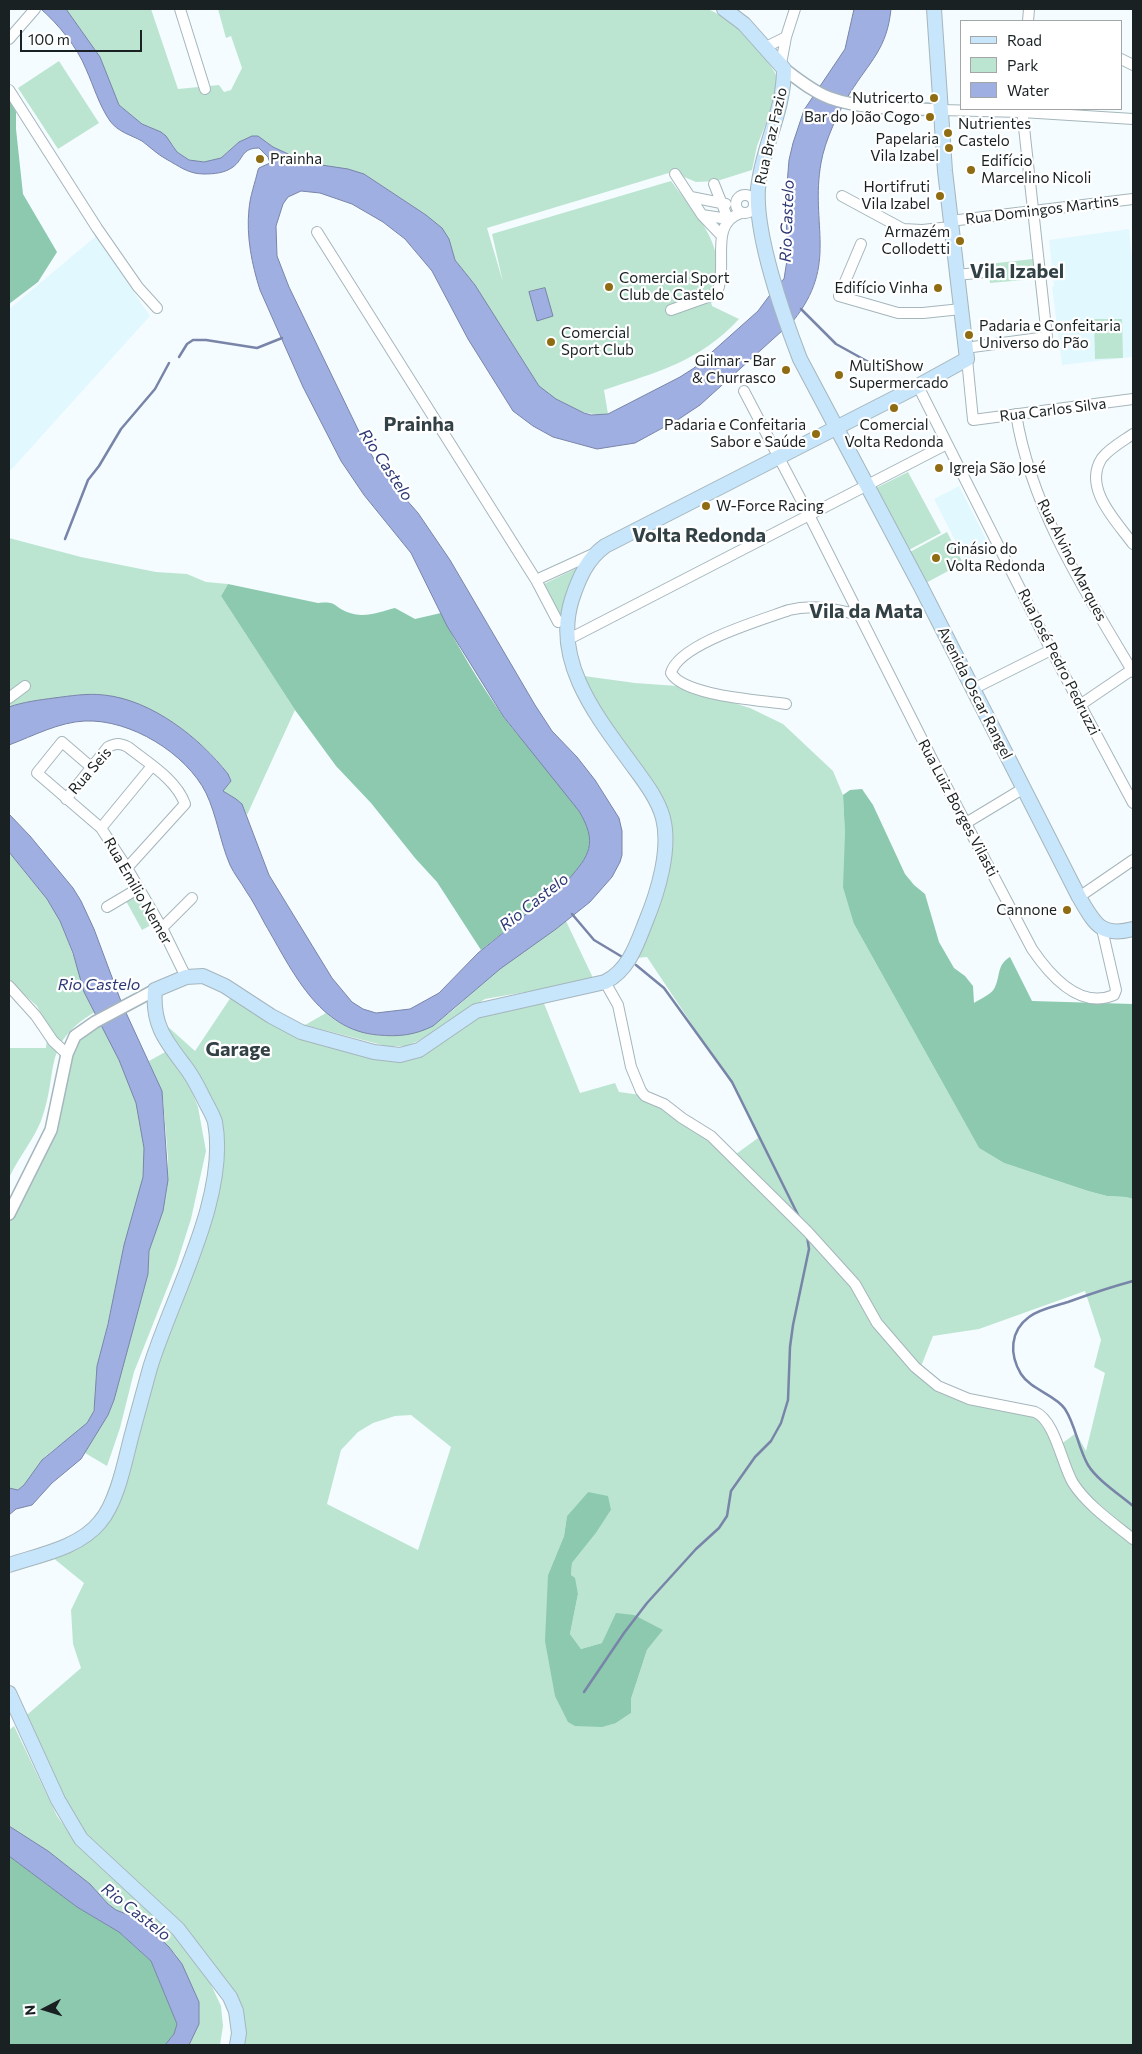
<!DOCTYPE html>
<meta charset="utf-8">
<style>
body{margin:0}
#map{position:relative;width:1142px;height:2054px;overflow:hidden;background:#f5fcff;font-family:Commissioner,sans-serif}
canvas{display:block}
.frame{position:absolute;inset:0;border:10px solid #1a2123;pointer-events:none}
.legend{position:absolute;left:960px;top:20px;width:162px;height:90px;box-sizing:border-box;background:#fff;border:1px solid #a3a6a7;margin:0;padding:6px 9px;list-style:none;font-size:15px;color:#1a2123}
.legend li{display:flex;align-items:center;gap:10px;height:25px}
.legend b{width:25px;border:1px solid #a3a6a7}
.north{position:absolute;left:20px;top:1984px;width:50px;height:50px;-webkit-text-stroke:4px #fff;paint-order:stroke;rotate:265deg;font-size:14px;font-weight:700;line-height:20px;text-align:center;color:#1a2123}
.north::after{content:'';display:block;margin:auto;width:18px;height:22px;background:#1a2123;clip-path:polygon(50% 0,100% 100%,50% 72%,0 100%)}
.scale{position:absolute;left:20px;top:30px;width:122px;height:22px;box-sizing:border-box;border:2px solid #1a2123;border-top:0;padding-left:6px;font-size:15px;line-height:18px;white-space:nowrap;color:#1a2123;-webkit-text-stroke:4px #fff;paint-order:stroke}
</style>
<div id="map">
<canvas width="1142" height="2054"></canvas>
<div class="frame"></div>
<ul class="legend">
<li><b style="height:6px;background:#c7e5fb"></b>Road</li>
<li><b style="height:14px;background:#bbe5d1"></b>Park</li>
<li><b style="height:14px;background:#a0afe1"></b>Water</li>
</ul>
<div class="north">N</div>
<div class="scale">100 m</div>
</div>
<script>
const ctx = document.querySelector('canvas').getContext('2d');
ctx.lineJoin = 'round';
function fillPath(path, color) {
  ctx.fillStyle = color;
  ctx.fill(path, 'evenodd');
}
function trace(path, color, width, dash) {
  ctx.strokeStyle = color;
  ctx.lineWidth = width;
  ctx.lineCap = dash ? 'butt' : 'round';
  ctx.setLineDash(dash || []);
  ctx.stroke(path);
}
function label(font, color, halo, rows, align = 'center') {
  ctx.font = font + ' Commissioner,sans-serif';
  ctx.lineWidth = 4.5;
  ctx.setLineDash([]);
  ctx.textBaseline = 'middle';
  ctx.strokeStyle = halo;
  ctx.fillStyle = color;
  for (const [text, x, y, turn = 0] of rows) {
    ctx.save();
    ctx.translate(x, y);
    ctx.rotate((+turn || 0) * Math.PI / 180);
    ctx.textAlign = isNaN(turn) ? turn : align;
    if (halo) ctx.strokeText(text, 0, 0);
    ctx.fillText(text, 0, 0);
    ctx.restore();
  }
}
const built = new Path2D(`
 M1129,229L1133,268V357L1062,365L1052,287L1054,286L1049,240Z
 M96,236L150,316L11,470L9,467V309Z
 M959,486L990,547L965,560L934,499Z`);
const green = new Path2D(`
 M66,9H151L178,89L219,85L224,92L231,90L242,68L231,36L226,38L218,9L573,10L708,9L728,19L753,41L774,71L778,80L779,90L757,146L752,170L717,181L696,182L672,172L487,228L503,282L492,234L671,181C695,214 734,251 709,293L712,306L739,319C699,362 657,372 604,390L608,414C583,417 556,404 539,386L475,285L455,260L449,239L426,215L364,174L308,163L273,147L264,140L239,142L221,158L204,162L189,160L177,152L173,145L152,128L142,124L119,105L100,57Z
 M59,61L99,123L58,149L18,88Z
 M1033,259L1035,279L990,283L988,264Z
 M1094,319H1122L1123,358L1095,359Z
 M908,472L941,533L907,551L874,489Z
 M947,532L963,563L924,584L908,553Z
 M9,538L81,557L156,572L187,574L206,582L228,584L221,596L295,710L247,815L242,805L223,791L231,781C227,769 215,758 206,749C179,723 143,702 106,695C88,692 68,696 50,699C36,701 22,702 9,707Z
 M579,567L562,622L544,584Z
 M584,676L635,683L678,686L750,708L783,724L833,771L843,795L845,835L854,924L979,1148L1004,1163L1088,1191L1107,1196L1126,1197L1133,1199V2045H230L233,2026L230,2004L216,1973L80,1831L21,1720L81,1668L73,1644L71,1610L84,1583L47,1553L84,1529L101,1509L193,1259L218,1133L166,1025L195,1051L233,994L258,1013L384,1058L480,1016L543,1001L580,1093L615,1083L619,1092L648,1096L693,1118L736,1154L758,1138L737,1092L647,957L636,958L669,855L638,767L595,698ZM1085,1291L1101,1340L1094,1367L1105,1373L1086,1451L1076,1433L1056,1448L1040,1411L954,1393L920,1369L933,1336L979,1329ZM411,1415L451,1447L418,1550L327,1504L341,1450L358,1432L373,1423L395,1416ZM588,1492L611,1510L596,1533L572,1563L571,1575L578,1594L570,1634L581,1649L602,1643L663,1630L647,1650L631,1699V1713L616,1723L555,1696L548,1575L564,1536L567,1516Z
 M9,852L47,899L60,921L95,1012C40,1045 60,1071 41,1121C33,1141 18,1158 9,1178V1048H46L48,1028L37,1006L9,981Z
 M136,895L153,924L142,930L126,901Z
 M566,921L594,980L485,999L418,1041L406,1046H386L305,1025L326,1013C337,1024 355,1031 370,1034C433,1046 457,1002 500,968C521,952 545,938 566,921Z
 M101,1023C126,1065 151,1128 143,1178C139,1201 129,1224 124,1247C116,1285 109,1322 99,1358C94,1374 98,1403 92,1415C82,1434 59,1443 44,1458C35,1468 30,1482 18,1490L9,1488V1208L48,1134L76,1042Z
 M167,1051L188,1082L198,1107L206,1151L191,1219L176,1266L134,1372L120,1428L107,1466L85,1453L112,1405L148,1274L149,1251L166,1196L168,1159L163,1099L149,1061Z
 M14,1726L57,1816L72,1837L168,1927L208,1978L221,2006L223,2026L220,2045H189L199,2024V2002L176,1955L169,1947L145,1924L134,1917L116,1910L108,1904L90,1884L48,1851L9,1826V1730Z`);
const forest = new Path2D(`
 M9,99L16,112V129L23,194L57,252L38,282L9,304Z
 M228,584L318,603C338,601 332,606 347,612C364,619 379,612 395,608L415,619L441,613C458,648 480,683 502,715C521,741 587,808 590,835C592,853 578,869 567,881L481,950L437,882L415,858L371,803L336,766L295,710L221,596Z
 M862,789L873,805L905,874L914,885L925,894L939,942L954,968L965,976L973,986L974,1003C980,999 990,995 994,989C1001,977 996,965 1010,957L1032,1001L1133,1004V1199L1126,1197L1107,1196L1088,1191L1004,1163L979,1148L854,924L843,887L845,835L843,795L850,790Z
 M588,1492L608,1496L611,1510L596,1533L572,1563L571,1575L575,1578L578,1594L570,1634L581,1649L602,1643L616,1613L634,1615L663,1630L647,1650L631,1699V1713L616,1723L602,1727L575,1726L568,1722L555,1696L545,1641L548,1575L564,1536L567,1516Z
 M9,1856L77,1907L119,1932L151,1961L177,2024L174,2034L165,2045H9Z`);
const water = new Path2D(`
 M41,9H66L100,57L119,105L142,124L161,132L166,136L177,152L189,160L204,162L221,158L239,142L252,136H258L273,147L308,163L348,169L364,174L426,215L442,228L449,239L455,260L475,285L539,386L556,399L584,413L591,415L608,414L680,377L694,368L758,311L778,284L784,279L787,260L786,197L789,160L793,143L804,110L845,49L854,9H891C887,49 870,61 850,93C838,113 825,140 821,163C810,225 839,264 793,321L700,405L679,419L635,443L597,449L553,437L533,426L513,411L468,339L432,271L405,239L383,222L352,204L320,193L301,191L288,197L283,204L276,226L277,256L289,287L366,446L383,473L418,513L450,560L535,705L552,731L577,757L595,780L619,818L622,831V855L620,862L612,877L590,902L556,929L500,969L433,1026C415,1035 399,1037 378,1035C318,1030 292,970 265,924C259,913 253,901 246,891C241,882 234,874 230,865C220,842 217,816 206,793C186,753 130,719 85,721C59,722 33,736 9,745V707C23,702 39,700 54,698C70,696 87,693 104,695C152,700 200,738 228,774L231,781L223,791L236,799L242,804L269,875L332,978L352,1002L363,1009L376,1013L410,1009L439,993L478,953L567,881C590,855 598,843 579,811L503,716L447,626L411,553L364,495L341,461L303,387L260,290C252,265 246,236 249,209C250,196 255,183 258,170L259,168L270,163L268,157L259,148C241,148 244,159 233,167C225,173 214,174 204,174C188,174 179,166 166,159C157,154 150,147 142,141C131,135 118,132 110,121C99,105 94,87 86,69C77,47 59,25 41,9Z
 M545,288L553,316L537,321L529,292Z
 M9,814L30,836L73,888L81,901L94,929L122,1004L162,1091L168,1180L163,1211L149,1251L148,1274L114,1400L108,1415L81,1459L52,1483L32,1505L16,1509L9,1515V1488L18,1490L24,1485L42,1460L87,1423L94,1411L97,1366L108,1324L124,1245L143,1177L144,1148L136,1103L119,1060L84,992L73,953L60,921L47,899L9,852Z
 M9,1826L48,1851L90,1884L108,1904L116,1910L134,1917L145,1924L169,1947L182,1964L199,2002V2024L189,2045H165L174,2034L177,2024L151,1961L119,1932L77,1907L9,1856Z`);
const stream = new Path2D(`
 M801,309L836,344L883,370
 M179,357L187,344L193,340H206L257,348L282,338
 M65,539L88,480L99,466L121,429L155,389L169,363
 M572,914L594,940L624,958
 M636,965L664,988L732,1082L799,1217
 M1133,1281C1111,1287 1090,1294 1068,1302C1056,1306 1039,1309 1029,1317C1010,1331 1009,1354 1021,1374C1031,1390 1056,1395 1065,1409C1076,1426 1078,1448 1088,1465C1097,1480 1120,1495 1133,1506
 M584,1692L624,1633L647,1603L696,1549L719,1528L727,1516L731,1491L755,1457L771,1441L781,1423L788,1400L790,1347L793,1325L809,1249L807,1236`);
const minor = new Path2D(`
 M180,9L205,89
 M1028,21L1029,9
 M9,39L35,9
 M766,47L786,37
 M1121,59L1133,65
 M781,64L786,37L795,9
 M9,90L97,228L138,287L157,308
 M941,110L1022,112L1133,119
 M675,174L702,215L728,219L714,184
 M736 204a9 9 0 1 1 18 0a9 9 0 1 1-18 0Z
 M842,196L903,229L922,230L951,227
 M691,197L726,204
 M702,215L721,235
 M950,221L1133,199
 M317,232L536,580L558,622
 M861,244L839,296L898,313H923L961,309
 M957,275L986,272
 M671,310L716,294C730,268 707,224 741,213
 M965,348L1047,337L1022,109
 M967,359L973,420L1133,399
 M918,386L1051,650L1133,803
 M744,391L809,515L931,757L1032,949C1049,974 1079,1010 1114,995L1116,990L1102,929
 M1016,414C1031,508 1085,592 1133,672
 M1133,434C1123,441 1110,448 1102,458C1082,488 1117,522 1133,544
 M536,580L593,554
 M567,640L947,444
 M973,689L1051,650
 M9,698L25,686
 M786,704C760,700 684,696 671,673C678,644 762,620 789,610C813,604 835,609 859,615
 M1080,705L1133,669
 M91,767L62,742L37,773L101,828L127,868L162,928L186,977
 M66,799L108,747C116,743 120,743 128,747C148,763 176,779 185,804L127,868
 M966,823L1024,788
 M101,828L152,766
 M1079,897L1133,860
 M107,907L139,888
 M162,928L192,898
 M605,982L618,1005L631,1067L641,1091L645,1096L664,1104L682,1118L711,1136L808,1232L855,1284L877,1323L915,1367L938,1386L969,1399L1035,1412C1055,1420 1062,1465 1073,1483C1087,1505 1113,1523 1133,1539
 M9,986L36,1016L53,1041L67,1054`);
const tertiary = new Path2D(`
 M784,69C798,79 813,92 830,98C863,110 905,108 941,110
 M9,1214L51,1130L67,1054L75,1036L95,1022L155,990`);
const secondary = new Path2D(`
 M724,9L744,24L784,69C784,112 762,147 758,189C755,235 783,315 800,359L921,587L1079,897C1094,922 1100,938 1133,929
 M9,1565C39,1555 79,1548 100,1522C118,1501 125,1460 132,1434C138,1412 144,1390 150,1368C172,1296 229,1197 215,1122C213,1115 208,1107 205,1101C199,1089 193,1076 184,1065C165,1040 152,1024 155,990L186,977L203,976L225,986L271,1016L301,1032L374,1052L400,1055L419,1050L476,1011L605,982C629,970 637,944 646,921C658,892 671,849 663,818C658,799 644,781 633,766C598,718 552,662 572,599C579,578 587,559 605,546L918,386L967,359L945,171L934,9
 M9,1693L58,1800L81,1839L178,1929L230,1997L236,2011L239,2033L237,2045`);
const markers = [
 [934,98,5,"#8f6c11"],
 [930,117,5,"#8f6c11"],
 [948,133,5,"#8f6c11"],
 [949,148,5,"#8f6c11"],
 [260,159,5,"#8f6c11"],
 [971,170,5,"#8f6c11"],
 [940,196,5,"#8f6c11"],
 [960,241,5,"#8f6c11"],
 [609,287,5,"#8f6c11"],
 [938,288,5,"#8f6c11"],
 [969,335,5,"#8f6c11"],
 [551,342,5,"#8f6c11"],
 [786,370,5,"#8f6c11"],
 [839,375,5,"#8f6c11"],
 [894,408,5,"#8f6c11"],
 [816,434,5,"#8f6c11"],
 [939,468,5,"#8f6c11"],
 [706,506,5,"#8f6c11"],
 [936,558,5,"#8f6c11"],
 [1067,910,5,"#8f6c11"]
];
const poiNames = [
 ["Nutricerto",924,98,"right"],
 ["Bar do João Cogo",920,117,"right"],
 ["Nutrientes",958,124],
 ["Castelo",958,141],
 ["Papelaria",939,139,"right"],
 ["Vila Izabel",939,156,"right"],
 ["Prainha",270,159],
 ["Edifício",981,161],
 ["Marcelino Nicoli",981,178],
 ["Hortifruti",930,187,"right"],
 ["Vila Izabel",930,204,"right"],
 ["Armazém",950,232,"right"],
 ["Collodetti",950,249,"right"],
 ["Comercial Sport",619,278],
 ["Club de Castelo",619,295],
 ["Edifício Vinha",928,288,"right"],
 ["Padaria e Confeitaria",979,326],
 ["Universo do Pão",979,343],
 ["Comercial",561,333],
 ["Sport Club",561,350],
 ["Gilmar - Bar",776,361,"right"],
 ["& Churrasco",776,378,"right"],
 ["MultiShow",849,366],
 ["Supermercado",849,383],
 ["Padaria e Confeitaria",806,425,"right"],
 ["Sabor e Saúde",806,442,"right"],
 ["Comercial",894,425,"center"],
 ["Volta Redonda",894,442,"center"],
 ["Igreja São José",949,468],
 ["W-Force Racing",716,506],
 ["Ginásio do",946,549],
 ["Volta Redonda",946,566],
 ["Cannone",1057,910,"right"]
];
const streetNames = [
 ["Rua Braz Fazio",771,136,-77],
 ["Rua Domingos Martins",1042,210,-7],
 ["Rua Carlos Silva",1053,410,-7],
 ["Rua Alvino Marques",1072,560,63],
 ["Rua José Pedro Pedruzzi",1059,662,63],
 ["Avenida Oscar Rangel",975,693,63],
 ["Rua Seis",90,771,-49],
 ["Rua Luiz Borges Vilasti",958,808,62],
 ["Rua Emilio Nemer",138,891,60]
];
const waterNames = [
 ["Rio Castelo",787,221,-88],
 ["Rio Castelo",386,465,56],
 ["Rio Castelo",534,902,-38],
 ["Rio Castelo",99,985],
 ["Rio Castelo",136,1912,38]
];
const districtNames = [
 ["Vila Izabel",1017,271],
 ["Prainha",419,424],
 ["Volta Redonda",699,535],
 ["Vila da Mata",866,611],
 ["Garage",238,1049]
];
fillPath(built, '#e2f8ff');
fillPath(green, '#bbe5d1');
fillPath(forest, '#8cc9ae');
fillPath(water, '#a0afe1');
trace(water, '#7884a8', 1);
trace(stream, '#7884a8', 2.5);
trace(minor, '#a5b6bc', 12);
trace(tertiary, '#a5b6bc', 14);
trace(secondary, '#a5b6bc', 16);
trace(minor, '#fff', 10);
trace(tertiary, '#fff', 11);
trace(secondary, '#c7e5fb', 14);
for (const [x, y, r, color] of markers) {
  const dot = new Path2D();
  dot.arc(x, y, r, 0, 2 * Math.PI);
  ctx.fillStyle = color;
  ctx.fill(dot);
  trace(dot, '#fff', 2);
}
label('15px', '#1a2123', '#fff', poiNames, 'left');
label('15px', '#1a2123', '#fff', streetNames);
label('italic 16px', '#2c3875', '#fff', waterNames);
label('bold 20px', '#324145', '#fff', districtNames);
</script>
